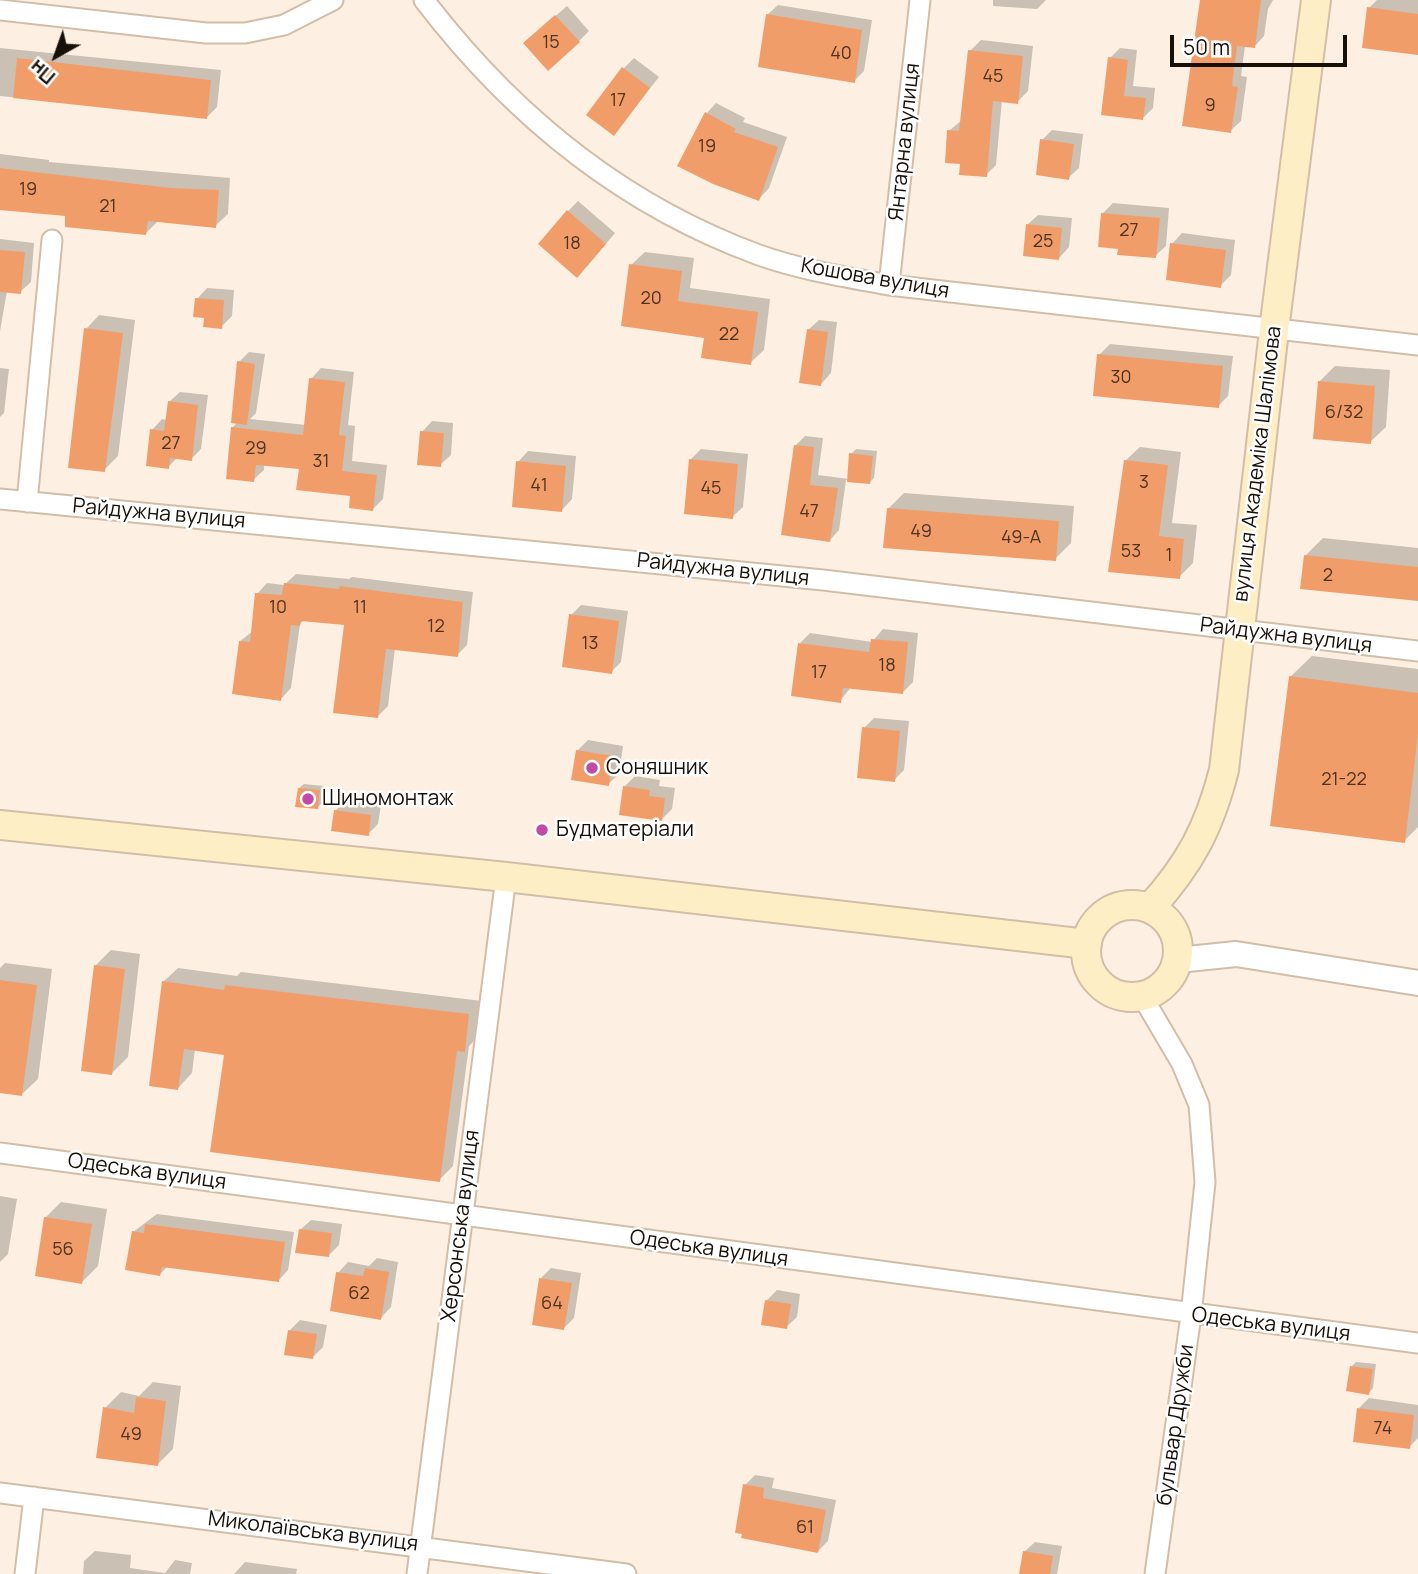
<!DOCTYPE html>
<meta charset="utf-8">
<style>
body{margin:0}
#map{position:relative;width:1418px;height:1574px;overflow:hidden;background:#fdf0e2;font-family:Manrope,sans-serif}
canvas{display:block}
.north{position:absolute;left:21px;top:21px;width:70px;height:70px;-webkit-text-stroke:5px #fff;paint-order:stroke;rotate:220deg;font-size:19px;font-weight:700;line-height:28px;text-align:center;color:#171008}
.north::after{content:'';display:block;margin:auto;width:24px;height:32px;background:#171008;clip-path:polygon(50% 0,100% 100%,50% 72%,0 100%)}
.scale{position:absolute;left:1170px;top:35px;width:177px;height:32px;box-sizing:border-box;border:4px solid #171008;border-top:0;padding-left:9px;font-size:21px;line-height:24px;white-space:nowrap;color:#171008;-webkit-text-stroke:5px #fff;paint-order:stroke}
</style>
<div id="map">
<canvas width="1418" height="1574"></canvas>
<div class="north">Пн</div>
<div class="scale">50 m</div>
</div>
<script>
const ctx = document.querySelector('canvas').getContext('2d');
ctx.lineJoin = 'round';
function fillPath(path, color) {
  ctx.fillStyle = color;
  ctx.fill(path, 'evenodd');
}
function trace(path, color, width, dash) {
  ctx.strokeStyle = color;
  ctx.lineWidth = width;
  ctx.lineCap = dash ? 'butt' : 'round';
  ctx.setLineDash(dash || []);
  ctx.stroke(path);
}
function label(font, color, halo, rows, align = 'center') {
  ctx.font = font + ' Manrope,sans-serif';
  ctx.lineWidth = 5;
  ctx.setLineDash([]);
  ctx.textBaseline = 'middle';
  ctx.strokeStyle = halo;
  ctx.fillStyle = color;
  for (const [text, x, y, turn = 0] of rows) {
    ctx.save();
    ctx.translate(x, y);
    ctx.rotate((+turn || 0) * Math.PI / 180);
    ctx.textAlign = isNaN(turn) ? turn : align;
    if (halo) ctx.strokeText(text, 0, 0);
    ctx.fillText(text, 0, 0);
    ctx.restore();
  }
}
const shadow = new Path2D(`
 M993,0H1046L1037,9L993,6Z
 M1202,0H1273L1268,9L1264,36L1254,47L1245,46L1241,76L1247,77L1241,121L1230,131Z
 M1377,0H1418V54L1369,8Z
 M778,5L872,20L864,71L854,81L767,15Z
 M567,6L589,31L579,41L536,33Z
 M981,40L1033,46L1028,91L1017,102L1002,100L996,165L986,175L962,163L949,131L962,120L970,51Z
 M0,48L221,70L217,107L207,117L0,96Z
 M1120,48L1137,50L1133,86L1155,88L1153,108L1143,118L1103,114L1110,58Z
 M634,58L659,77L614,134L624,68Z
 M716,103L745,118L743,122L787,137L769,188L759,199L706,114Z
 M1052,130L1083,134L1079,168L1068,178L1042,140Z
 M0,154L49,160V162L230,178L228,214L215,226L159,220L146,233L67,214L0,207Z
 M578,201L615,233L588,265L568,211Z
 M1113,203L1169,208L1166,246L1155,256L1120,247L1103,213Z
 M1038,215L1072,218L1069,247L1059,258L1027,225Z
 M1182,233L1235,240L1231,275L1220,286L1172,244Z
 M0,239L34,243L31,282L20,292L7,291L0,331Z
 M645,252L694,258L690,288L770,299L764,350L750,363L706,336L631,265Z
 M207,288L234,290L232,316L221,327L206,316L197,299Z
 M99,315L135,320L118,456L104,470L86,329Z
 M819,320L837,322L831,373L821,384L808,330Z
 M1110,344L1233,356L1228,396L1218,406L1099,355Z
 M249,352L265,354L256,413L250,419L306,425L311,379L321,368L354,372L348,425L355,426L352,461L387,465L383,499L372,510L352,495L301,468L264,464V470L253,480L232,428L238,422L239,362Z
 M1335,366L1390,370L1386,427L1370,442L1319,382Z
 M0,368L9,369L4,413L0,417Z
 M180,392L208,395L201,449L191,459L178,457L168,467L152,430L162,419L167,420L169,402Z
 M432,421L453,423L451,455L440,465L422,432Z
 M805,436L823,438L818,475L849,479L851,454L856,449L877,451L874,478L869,483L846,480L839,530L830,540L795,446Z
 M1140,447L1181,452L1172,523L1197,525L1193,563L1179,577L1110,570L1126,460Z
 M701,449L748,454L743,507L732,517L691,459Z
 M528,451L576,456L572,499L562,510L518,462Z
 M904,493L1074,506L1071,543L1055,559L888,509Z
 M1323,538L1418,548V599L1305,556Z
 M296,574L349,579L352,577L473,592L467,645L457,655L395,648L388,706L377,717L346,624L304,620L300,624L291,688L281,699L240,641L253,631L257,594L267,583L284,585Z
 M581,605L628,611L621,662L611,672L571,615Z
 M883,629L918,633L913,682L903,692L851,687L840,701L800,643L810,633L872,642Z
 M1312,656L1418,669V827L1404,841L1290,677Z
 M874,718L909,721L904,770L894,780L864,728Z
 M588,740L623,746L619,774L608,784L577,751Z
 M635,776L660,780L659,786L675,788L672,809L662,819L624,787Z
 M304,784L324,786L322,803L318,807L299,788Z
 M346,801L381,805L378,824L368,834L335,811Z
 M111,950L140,954L128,1057L112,1073L95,966Z
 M5,963L52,969L38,1079L22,1094L0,1092V968Z
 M178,968L237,976L241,972L482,1001L479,1036L469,1046L453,1166L439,1180L226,1053L195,1049L192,1073L178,1088L163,982Z
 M0,1196L17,1199L8,1254L0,1262Z
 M61,1202L107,1209L98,1266L82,1282L45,1218Z
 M157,1214L294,1232L288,1270L278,1281L168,1266L160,1274L133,1232Z
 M311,1220L342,1224L339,1245L329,1255L300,1230Z
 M377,1258L398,1262L391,1307L381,1318L338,1273L348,1262L369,1266Z
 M551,1268L581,1273L574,1318L564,1328L541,1278Z
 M777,1290L800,1294L797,1317L786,1327L766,1301Z
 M300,1320L327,1325L323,1347L313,1357L289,1331Z
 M1356,1362L1376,1364L1373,1388L1369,1393L1352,1366Z
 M153,1382L181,1386L173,1449L157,1465L105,1408L121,1392L139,1396Z
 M1369,1398L1418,1405V1438L1409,1447L1359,1408Z
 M755,1475L774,1478L772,1488L836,1500L828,1541L818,1551L745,1485Z
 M1035,1542L1062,1546L1057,1574H1021L1024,1552Z
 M95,1551L131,1555L130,1568L165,1573L175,1560L192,1563L190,1574H83L84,1561Z
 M245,1562L297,1569L296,1574H234Z`);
const building = new Path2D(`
 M1200,0H1261L1255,48L1237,46L1232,86L1238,87L1231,133L1182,126Z
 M1367,7L1418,14V55L1362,48Z
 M766,14L862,30L855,83L758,67Z
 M555,15L580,42L548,71L523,43Z
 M968,50L1023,56L1018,104L993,101L987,177L959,175L960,164L945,163L947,130L959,131Z
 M1108,57L1128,60L1124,96L1146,98L1143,120L1101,115Z
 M17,58L211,80L207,119L13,98Z
 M622,67L650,88L614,136L586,115Z
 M705,112L736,129L734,132L778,147L759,201L713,184L677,166Z
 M1040,139L1074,144L1069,180L1036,175Z
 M0,168L171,188L219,190L216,228L148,221L146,235L65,227V216L0,210Z
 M567,210L606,244L577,278L538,244Z
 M1101,213L1160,218L1156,258L1117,255L1118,249L1098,247Z
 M1026,224L1062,228L1059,260L1023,256Z
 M1170,243L1226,250L1221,288L1166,280Z
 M0,250L25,252L21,294L0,292Z
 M629,264L682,271L678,301L758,312L751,365L701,358L704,338L621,326Z
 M195,298L224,300L222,329L203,327L204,318L193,317Z
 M84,328L123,333L105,472L68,468Z
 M807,329L828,332L821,386L799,383Z
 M1097,354L1223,366L1219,408L1093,396Z
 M237,361L255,364L247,425L231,423Z
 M309,378L345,382L339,435L346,436L342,471L377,475L373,511L349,508L350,496L296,490L299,469L256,465L254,482L226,479L231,427L303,435Z
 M1318,381L1375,386L1371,444L1313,439Z
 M168,401L198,405L192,461L170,458L169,469L146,466L150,429L164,431Z
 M420,431L444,433L441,467L417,465Z
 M794,445L814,447L810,485L838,488L830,542L781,535Z
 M849,453L873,456L870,484L847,482Z
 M689,459L738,464L733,519L684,514Z
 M1124,460L1168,465L1159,536L1184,539L1180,579L1108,572Z
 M516,461L566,466L562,512L512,507Z
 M887,508L1059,521L1056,561L883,548Z
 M1304,555L1418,567V601L1300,589Z
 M284,583L339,589L340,586L463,602L458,657L386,649L378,718L333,713L344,625L301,621L300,626L291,625L281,701L232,694L239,641L250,642L255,593L282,595Z
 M569,614L619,621L612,674L562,667Z
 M871,639L908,642L903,694L843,688L841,703L791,696L798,643L869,652Z
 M1289,676L1418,693V734L1405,843L1270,826Z
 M862,727L900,731L895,782L857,778Z
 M576,750L613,756L609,786L571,780Z
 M623,786L650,790L649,796L665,798L662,821L619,815Z
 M298,788L320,790L318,809L295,807Z
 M334,810L371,815L369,836L331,831Z
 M94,965L125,969L112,1075L81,1071Z
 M0,980L37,985L22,1096L0,1093Z
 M162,981L224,990L225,985L469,1014L465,1052L457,1051L440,1182L210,1152L224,1055L184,1049L178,1090L149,1086Z
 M44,1217L92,1224L82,1284L35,1276Z
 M145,1224L285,1242L279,1282L162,1267L160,1276L125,1270L132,1231L144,1233Z
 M299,1229L332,1233L329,1257L295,1253Z
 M365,1268L389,1272L381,1320L330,1311L336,1272L363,1276Z
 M539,1278L572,1283L564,1330L532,1325Z
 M765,1300L791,1304L787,1329L761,1325Z
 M288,1330L317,1334L313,1359L284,1355Z
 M1350,1366L1373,1369L1369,1395L1346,1391Z
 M136,1397L166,1401L158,1466L96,1458L103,1407L134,1413Z
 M1357,1408L1414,1415L1410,1449L1353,1442Z
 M743,1484L764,1488L763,1498L826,1510L818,1553L741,1538L742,1534L735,1533Z
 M1023,1551L1053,1556L1050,1574H1019Z`);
const minor = new Path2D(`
 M424,0C512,115 622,205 759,255C801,270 846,277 889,285L1418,345
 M0,10L206,33H245L284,25L333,0
 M889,285L920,0
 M0,499L823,580L1418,651
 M27,502L52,240
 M1142,996L1182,1064L1199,1105L1205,1182L1191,1315L1155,1574
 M0,1153L1418,1343
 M0,1493L626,1574
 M25,1574L34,1497
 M417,1574L506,877`);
const tertiary = new Path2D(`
 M1178,960L1236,954L1418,983`);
const secondary = new Path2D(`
 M0,825L506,877L1087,944
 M1086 951a46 46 0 1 1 92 0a46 46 0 1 1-92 0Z
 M1150,908C1190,864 1209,828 1224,770L1274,330L1316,0`);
const markers = [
 [592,768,7,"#bf4ba4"],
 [308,799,7,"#bf4ba4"],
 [542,830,7,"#bf4ba4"]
];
const numberNames = [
 ["15",551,43],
 ["40",841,54],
 ["45",993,77],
 ["17",618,101],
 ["9",1210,106],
 ["19",707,147],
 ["19",28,190],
 ["21",108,207],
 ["27",1129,231],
 ["25",1043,242],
 ["18",572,244],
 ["20",651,299],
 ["22",729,335],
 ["30",1121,378],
 ["6/32",1344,413],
 ["27",171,444],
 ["29",256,449],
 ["31",321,462],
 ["3",1144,483],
 ["41",539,486],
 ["45",711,489],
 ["47",809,512],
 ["49",921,532],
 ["49-А",1021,538],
 ["53",1131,552],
 ["1",1169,556],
 ["2",1328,576],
 ["10",278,608],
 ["11",360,608],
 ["12",436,627],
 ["13",590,644],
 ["18",887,666],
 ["17",819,673],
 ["21-22",1344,780],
 ["56",63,1250],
 ["62",359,1294],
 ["64",552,1304],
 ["74",1383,1429],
 ["49",131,1435],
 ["61",805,1528]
];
const streetNames = [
 ["Янтарна вулиця",905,142,-84],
 ["Кошова вулиця",875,279,10],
 ["вулиця Академіка Шалімова",1258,464,-83],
 ["Райдужна вулиця",159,514,5],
 ["Райдужна вулиця",723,570,6],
 ["Райдужна вулиця",1286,636,7],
 ["Одеська вулиця",147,1172,8],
 ["Херсонська вулиця",461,1226,-83],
 ["Одеська вулиця",709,1249,8],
 ["Одеська вулиця",1271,1325,7],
 ["бульвар Дружби",1176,1425,-82],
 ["Миколаївська вулиця",313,1532,7]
];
const poiNames = [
 ["Соняшник",606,768],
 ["Шиномонтаж",322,799],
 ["Будматеріали",556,830]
];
fillPath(shadow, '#0003');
fillPath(building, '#f19d6a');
trace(minor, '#d2bea8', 23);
trace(tertiary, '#d2bea8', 28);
trace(secondary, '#d2bea8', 32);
trace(minor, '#fff', 19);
trace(tertiary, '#fff', 24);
trace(secondary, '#feeec5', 28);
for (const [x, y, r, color] of markers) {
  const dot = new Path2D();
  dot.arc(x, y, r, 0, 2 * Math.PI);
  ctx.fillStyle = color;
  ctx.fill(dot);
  trace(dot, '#fff', 2.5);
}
label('18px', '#4e3320', null, numberNames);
label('21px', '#171008', '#fff', streetNames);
label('21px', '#171008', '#fff', poiNames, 'left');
</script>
